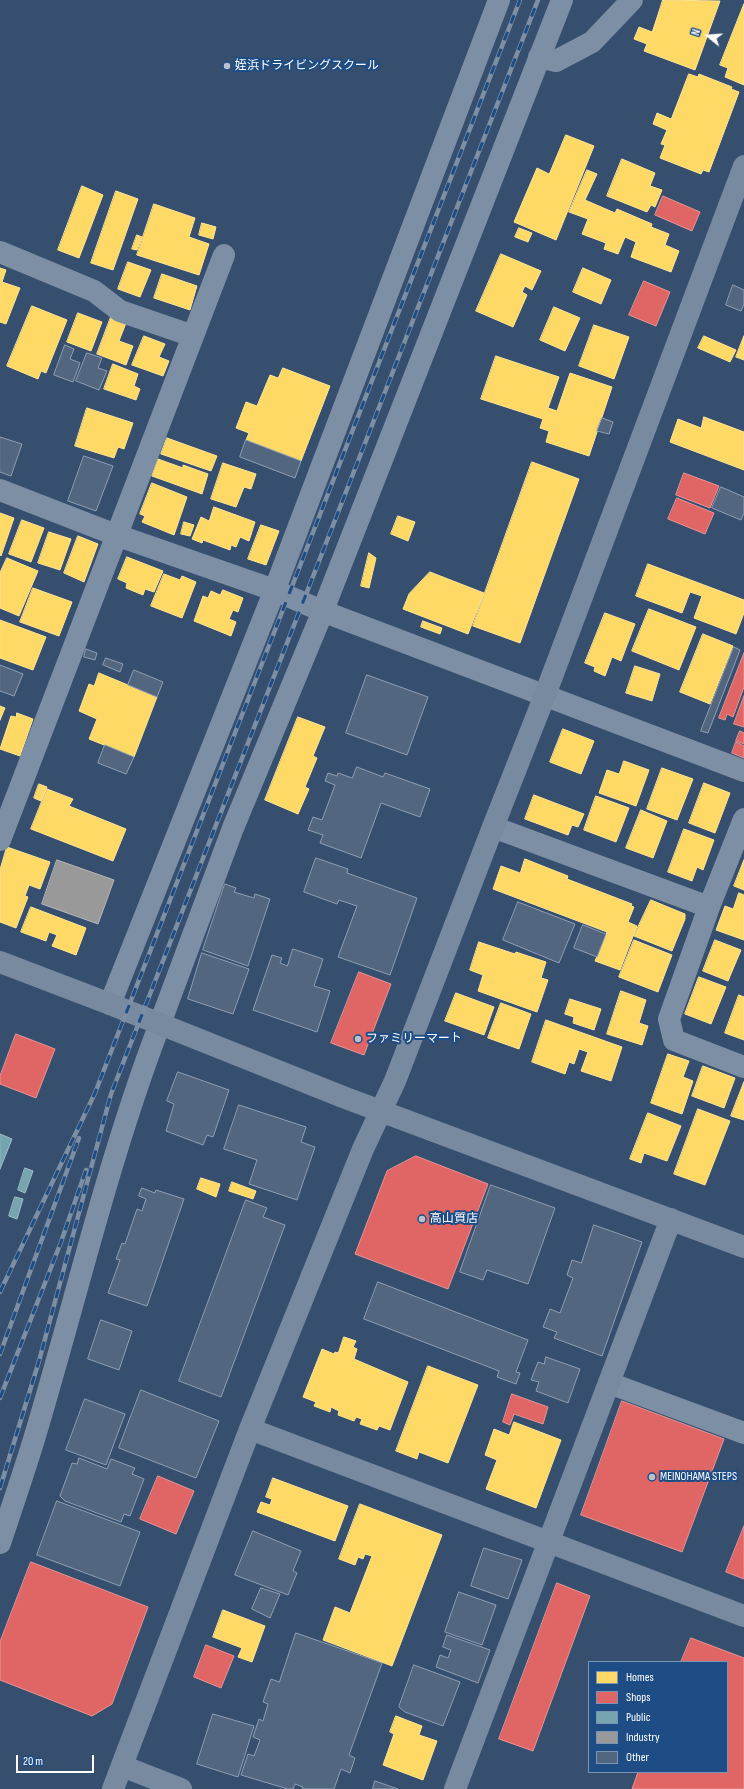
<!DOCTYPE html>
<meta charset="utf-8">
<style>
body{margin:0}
#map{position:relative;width:744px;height:1789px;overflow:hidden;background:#364f6e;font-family:"Sofia Sans Condensed",sans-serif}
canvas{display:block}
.legend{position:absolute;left:588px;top:1661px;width:140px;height:112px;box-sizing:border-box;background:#1e4d86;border:1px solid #7894b6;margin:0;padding:5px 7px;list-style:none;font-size:12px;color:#fff}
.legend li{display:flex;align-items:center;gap:8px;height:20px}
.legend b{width:20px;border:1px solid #7894b6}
.north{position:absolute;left:688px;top:16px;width:40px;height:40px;-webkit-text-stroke:3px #1e4d86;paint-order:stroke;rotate:287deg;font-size:11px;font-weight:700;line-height:16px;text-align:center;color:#fff}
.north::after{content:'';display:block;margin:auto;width:14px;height:18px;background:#fff;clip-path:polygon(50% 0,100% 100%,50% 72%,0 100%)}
.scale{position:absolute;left:16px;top:1755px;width:78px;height:18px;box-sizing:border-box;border:2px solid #fff;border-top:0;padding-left:5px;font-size:12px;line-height:14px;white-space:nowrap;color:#fff;-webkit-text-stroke:3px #1e4d86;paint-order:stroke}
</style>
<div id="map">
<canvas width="744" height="1789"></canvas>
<ul class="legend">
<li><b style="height:11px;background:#ffd966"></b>Homes</li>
<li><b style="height:11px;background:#e06666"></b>Shops</li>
<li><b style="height:11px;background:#76a5af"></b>Public</li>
<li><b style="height:11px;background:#999"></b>Industry</li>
<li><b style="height:11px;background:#52667f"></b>Other</li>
</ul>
<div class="north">N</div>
<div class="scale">20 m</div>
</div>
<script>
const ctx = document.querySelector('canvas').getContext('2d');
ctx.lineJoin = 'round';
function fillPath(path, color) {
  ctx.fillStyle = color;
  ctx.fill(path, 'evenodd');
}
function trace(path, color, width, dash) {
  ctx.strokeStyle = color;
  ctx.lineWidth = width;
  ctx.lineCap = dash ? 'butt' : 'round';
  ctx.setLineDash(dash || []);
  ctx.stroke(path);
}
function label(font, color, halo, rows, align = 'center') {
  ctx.font = font + ' "Sofia Sans Condensed","Noto Sans JP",sans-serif';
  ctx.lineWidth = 4;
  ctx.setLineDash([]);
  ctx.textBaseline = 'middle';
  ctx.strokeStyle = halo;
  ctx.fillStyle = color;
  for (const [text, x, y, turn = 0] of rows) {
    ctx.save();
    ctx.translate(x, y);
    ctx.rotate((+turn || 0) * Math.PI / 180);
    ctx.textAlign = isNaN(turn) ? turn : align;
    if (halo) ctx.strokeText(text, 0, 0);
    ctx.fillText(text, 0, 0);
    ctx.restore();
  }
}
const homes = new Path2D(`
 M663,0L720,1L695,70L644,51L647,44L634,39L639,27L652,32Z
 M744,4V85L725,77L728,68L720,65Z
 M689,74L698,77L699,74L732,87L731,89L739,92L709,172L703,170L701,174L660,158L665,145L661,144L667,130L653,124L657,113L671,119Z
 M566,135L594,146L556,240L514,222L537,168L549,174Z
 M622,159L655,173L650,186L662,190L655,207L651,205L647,212L607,196Z
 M587,170L597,174L585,200L615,213L617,209L652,224L651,227L669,234L665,245L679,251L671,272L631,257L636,242L625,237L618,254L604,249L606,243L582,234L588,219L569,212Z
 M82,186L103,195L79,258L58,250Z
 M116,191L138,199L113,270L91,263Z
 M154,204L195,218L189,237L209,244L199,275L137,255Z
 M202,223L216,227L213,239L199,235Z
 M519,228L532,233L528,242L515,237Z
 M137,235L142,237L137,250L132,249Z
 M501,254L541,271L532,290L525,286L522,292L527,295L513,327L476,311Z
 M128,262L151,270L140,297L118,289Z
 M0,268L6,270L2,282L20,288L6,324L0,322Z
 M583,268L611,280L601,304L573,292Z
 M162,274L197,286L190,310L154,298Z
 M32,306L67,320L46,373L41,371L38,379L7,366Z
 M554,307L580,318L565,351L540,340Z
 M78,313L102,322L91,351L67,342Z
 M111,317L126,323L119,341L133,346L126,365L97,354Z
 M594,325L629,337L614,379L579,366Z
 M144,336L165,344L159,357L169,361L163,376L132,365Z
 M704,336L736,350L730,362L698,348Z
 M744,336V360L736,357Z
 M496,356L559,377L548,408L557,411L570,373L612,387L589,456L546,442L549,431L540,428L543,419L481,399Z
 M113,364L138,374L134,386L140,389L136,400L104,389Z
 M283,368L330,386L301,461L246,440L249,433L236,428L246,402L257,406L270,375L278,378Z
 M87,408L133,423L124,449L118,447L114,458L75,446Z
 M704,417L744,432V470L670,442L678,419L701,428Z
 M167,438L217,456L211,471L161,454Z
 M158,459L183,468V465L208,474L202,494L152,476Z
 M532,462L579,479L520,643L473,626Z
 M223,463L256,474L251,489L244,487L236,507L211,499Z
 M152,483L187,497L174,535L142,522L145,516L140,514Z
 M214,507L255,522L249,541L240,537L236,547L231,545L230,550L203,540L202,543L192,539L201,517L209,521Z
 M0,513L14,518L1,556L0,555Z
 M398,516L415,522L408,541L391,534Z
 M22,520L44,528L31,562L9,554Z
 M184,522L194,525L190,536L181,534Z
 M261,525L279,531L266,565L248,559Z
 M49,532L71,539L60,570L38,563Z
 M78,536L98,544L84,582L64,573Z
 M369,553L376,558L369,588L361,586Z
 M127,557L163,571L154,592L145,589L143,595L126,588L127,583L118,579Z
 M7,558L38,571L19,616L0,608V573Z
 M648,564L744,600V613L736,634L694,618L702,596L690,592L682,613L636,596Z
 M430,572L484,593L468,634L403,609L409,594Z
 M164,574L180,580L182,576L196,582L182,618L151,606Z
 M33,588L72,602L59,636L20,622Z
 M223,590L243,598L238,612L233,610L229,619L236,622L231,636L194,621L203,596L208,598L211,591L220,595Z
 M649,609L696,627L679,670L632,651Z
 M605,613L635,624L621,661L612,657L605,676L594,671L595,667L585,663Z
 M0,620L46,637L33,670L0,658Z
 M423,621L442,628L440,634L421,627Z
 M703,634L733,646L710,704L680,692Z
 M635,666L660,674L652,701L626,693Z
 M99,673L157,697L134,757L89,739L97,719L79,711L89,684L94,686Z
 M0,706L5,708L0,720Z
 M17,713L33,719L20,756L0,749L11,716L16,717Z
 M298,717L325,727L313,756L317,758L305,787L309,789L298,814L265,800Z
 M563,729L594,741L581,774L550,762Z
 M624,761L649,770L636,806L599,793L607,770L619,774Z
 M662,768L693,779L677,820L647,809Z
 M704,783L730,793L715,833L689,823Z
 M39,784L47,787L41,801L34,798Z
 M47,789L73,799L69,806L126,829L113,861L31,829Z
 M534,795L584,814L578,827L572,825L568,835L525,819Z
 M596,796L629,808L616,842L584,830Z
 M641,810L667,821L653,858L626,848Z
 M684,829L714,840L703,870L697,867L692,881L668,872Z
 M7,847L50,862L40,889L29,885L25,896L28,897L16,928L0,922V870Z
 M525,859L568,876L567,879L632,904L631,906L634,907L628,922L637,926L620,970L595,961L607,932L493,889L501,866L520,873Z
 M744,860V890L734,886Z
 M739,893L744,895V940L716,930L725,906L733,909Z
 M651,900L685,914V919L672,951L634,936Z
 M31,907L86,928L76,955L52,946L57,935L49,932L46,941L21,932Z
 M634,940L672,955L658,992L619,977Z
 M715,940L741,950L728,981L703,971Z
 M479,942L515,954L516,952L546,962L541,978L548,980L537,1012L478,991L483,975L470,970Z
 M699,977L726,987L711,1024L685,1014Z
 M621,991L646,1000L639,1023L648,1026L642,1045L607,1034Z
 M456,993L494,1007L484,1035L445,1021Z
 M739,995L744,997V1040L725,1033Z
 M570,999L601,1009L594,1030L573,1023L574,1017L565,1014Z
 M501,1003L531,1014L519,1049L488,1038Z
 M546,1020L622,1047L611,1081L581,1071L588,1052L579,1049L574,1064L569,1062L565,1074L532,1062Z
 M668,1054L689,1061L683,1077L693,1081L682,1114L651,1103Z
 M703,1066L735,1078L724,1108L692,1096Z
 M744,1082V1120L731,1116Z
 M698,1109L730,1121L705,1185L674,1174Z
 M648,1113L681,1126L667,1161L644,1153L641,1163L630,1159Z
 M201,1178L220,1184L216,1197L197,1189Z
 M232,1182L256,1191L253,1199L229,1191Z
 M344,1337L356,1341L353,1347L357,1349L354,1359L408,1382L390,1430L379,1426L377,1430L360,1424L362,1419L356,1417L354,1421L338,1415L339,1411L331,1407L330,1412L314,1406L316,1402L303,1397L322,1349L334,1354L335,1352L338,1353Z
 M428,1366L478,1385L448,1463L419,1452L417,1459L396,1451Z
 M514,1422L561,1440L536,1508L486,1489L497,1460L485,1455L494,1429L509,1435Z
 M273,1478L348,1506L335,1541L257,1512L261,1502L270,1505L272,1499L266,1497Z
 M360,1504L442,1535L392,1666L323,1640L335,1607L350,1613L372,1556L365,1554L363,1559L358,1557L355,1565L339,1559Z
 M223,1610L265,1626L252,1662L238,1657L242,1648L213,1637Z
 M396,1716L422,1726L419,1735L437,1741L423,1780L383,1765L394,1734L390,1732Z`);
const shops = new Path2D(`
 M663,196L700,212L692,231L655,215Z
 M644,281L670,292L656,326L629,315Z
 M684,473L719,486L710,508L676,495Z
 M677,498L714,513L705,534L668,519Z
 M744,653V687L733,717L727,714L725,720L719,718Z
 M744,696V727L734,724Z
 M740,731L744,733V744L736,741Z
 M736,742L744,746V758L732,753Z
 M359,972L391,984L364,1055L331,1043Z
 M16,1034L55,1049L36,1098L0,1084V1076Z
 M416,1156L488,1184L448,1289L355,1254L387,1171Z
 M512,1394L548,1407L543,1424L514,1414L510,1425L503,1422Z
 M622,1401L724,1439L682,1552L581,1515Z
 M158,1476L194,1491L176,1534L140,1519Z
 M744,1526V1579L726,1572Z
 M31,1562L148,1607L112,1704L92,1716L0,1680V1642Z
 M557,1583L590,1596L533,1751L499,1739Z
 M691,1638L744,1658V1789H632L638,1772H727V1662H681Z
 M206,1645L234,1656L221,1688L194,1677Z`);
const public = new Path2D(`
 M0,1134L12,1139L0,1169Z
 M25,1168L33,1171L25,1193L18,1190Z
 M15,1197L23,1199L17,1219L9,1216Z`);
const industry = new Path2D(`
 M57,860L114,880L98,924L42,904Z`);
const building = new Path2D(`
 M733,285L744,290V304L741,311L726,305Z
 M65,345L74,349L70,359L80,363L73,382L54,375Z
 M87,353L102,358L98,368L107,371L99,390L76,381Z
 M602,418L613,422L609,434L597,431Z
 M0,437L22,444L11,476L0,472Z
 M246,440L301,461L295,478L240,457Z
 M84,456L113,466L96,511L68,501Z
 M721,487L744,497V513L741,520L712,508Z
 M734,647L740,650L708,733L701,731Z
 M86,649L97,653L95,660L84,657Z
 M106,658L123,664L120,672L103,665Z
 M0,665L23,674L14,696L0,691Z
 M134,670L163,682L157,697L128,685Z
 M367,675L428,697L407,755L346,733Z
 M105,745L134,757L126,774L98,763Z
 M357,767L383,777L385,773L430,789L420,817L381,803L361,858L320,843L323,835L308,830L313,817L322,820L335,785L325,781L328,773L337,776L338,773L352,778Z
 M316,858L348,869L347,873L417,898L390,975L338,957L357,906L339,900L337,904L304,892Z
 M225,884L236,888L234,892L254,898L255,894L270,899L248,966L203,950Z
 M518,902L575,924L559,963L503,940Z
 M583,925L606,934L597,957L574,948Z
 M293,949L323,959L314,986L330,991L317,1032L253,1010L272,955L282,958L280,963L287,966Z
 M202,953L249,969L233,1014L188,999Z
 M178,1072L229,1090L213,1137L207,1135L203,1145L166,1131L174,1104L167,1101Z
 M239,1105L306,1127L301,1142L315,1147L297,1200L249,1184L257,1160L224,1149Z
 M491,1185L555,1208L528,1284L487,1270L483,1280L460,1272Z
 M142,1188L155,1193L156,1190L184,1199L147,1306L108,1293L120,1260L116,1259L122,1243L125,1244L137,1209L142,1211L146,1199L139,1196Z
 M246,1200L267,1208L263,1217L285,1225L221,1397L179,1381Z
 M594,1225L642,1242L602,1356L554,1338L557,1332L543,1327L550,1309L560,1313L573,1278L567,1275L572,1260L581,1263Z
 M378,1282L528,1340L516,1372L520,1373L516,1384L497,1377L499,1371L364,1319Z
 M101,1320L132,1331L119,1370L88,1359Z
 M546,1357L580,1369L568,1403L536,1391L539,1382L531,1380L538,1362L544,1364Z
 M141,1390L219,1421L196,1478L119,1448Z
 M85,1399L125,1414L106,1465L66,1450Z
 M79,1458L107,1469L111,1459L135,1468L132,1474L144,1479L130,1516L124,1514L121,1522L65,1501L60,1496L72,1463L77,1464Z
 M57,1501L140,1532L120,1586L37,1555Z
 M253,1531L301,1551L293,1571L297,1573L288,1595L235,1575Z
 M484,1548L522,1560L508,1599L471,1586Z
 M261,1588L280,1594L270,1618L252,1609Z
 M459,1592L496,1605L482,1645L445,1632Z
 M296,1633L382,1663L349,1755L355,1758L350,1773L341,1769L334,1789H302L303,1787L295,1784L293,1789H288L241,1775L248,1754L254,1756L260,1740L253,1737L259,1719L263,1721L268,1704L263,1702L271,1679L279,1682Z
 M447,1635L490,1650L478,1683L436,1667L440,1655L448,1658L451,1650L443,1647Z
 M414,1665L460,1682L443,1726L405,1712L399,1707Z
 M213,1714L254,1726L238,1777L197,1764Z
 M375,1781L398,1789H373Z`);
const street = new Path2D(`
 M539,57L556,61L592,42L632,0
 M0,252L94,291L120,311L193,336
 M0,490L116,535L274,590L322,611L744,771
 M744,819L709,907L669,1019L674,1040L744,1067
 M493,827L709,907
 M0,840L224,255
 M110,1004L270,602L499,0
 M609,1383L744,1433
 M0,1543C12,1507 24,1472 35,1436C74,1306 105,1173 152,1045L233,828L318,623L562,0`);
const secondary = new Path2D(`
 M0,962L110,1004L343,1097L744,1247
 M250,1429L744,1616
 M122,1766L181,1789
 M113,1789L250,1429L363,1149L395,1081L493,827L545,695L744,166
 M455,1789L671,1219`);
const rail = new Path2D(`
 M0,1292L95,1093L520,0
 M0,1354L79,1138
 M0,1398L61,1242L86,1170
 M0,1488L39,1361L111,1094L538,0`);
const markers = [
 [227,66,4,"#b9c1cc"],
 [358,1039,4,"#b9c1cc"],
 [422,1219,4,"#b9c1cc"],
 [652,1477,4,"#b9c1cc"]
];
const poiNames = [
 ["姪浜ドライビングスクール",235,66],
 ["ファミリーマート",366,1039],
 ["高山質店",430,1219],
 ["MEINOHAMA STEPS",660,1477]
];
fillPath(homes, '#ffd966');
trace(homes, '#ffe494', 1);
fillPath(shops, '#e06666');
trace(shops, '#e99494', 1);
fillPath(public, '#76a5af');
trace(public, '#9fc0c7', 1);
fillPath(industry, '#999');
trace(industry, '#b8b8b8', 1);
fillPath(building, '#52667f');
trace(building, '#909fb2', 1);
trace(street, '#7d8fa4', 22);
trace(secondary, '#778aa0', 22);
trace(rail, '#7d8fa4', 4.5);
trace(rail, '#1e4d86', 3, [9]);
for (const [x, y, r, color] of markers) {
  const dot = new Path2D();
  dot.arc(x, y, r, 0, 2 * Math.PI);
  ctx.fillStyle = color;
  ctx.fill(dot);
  trace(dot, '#1e4d86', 1.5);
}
label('12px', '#fff', '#1e4d86', poiNames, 'left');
</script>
